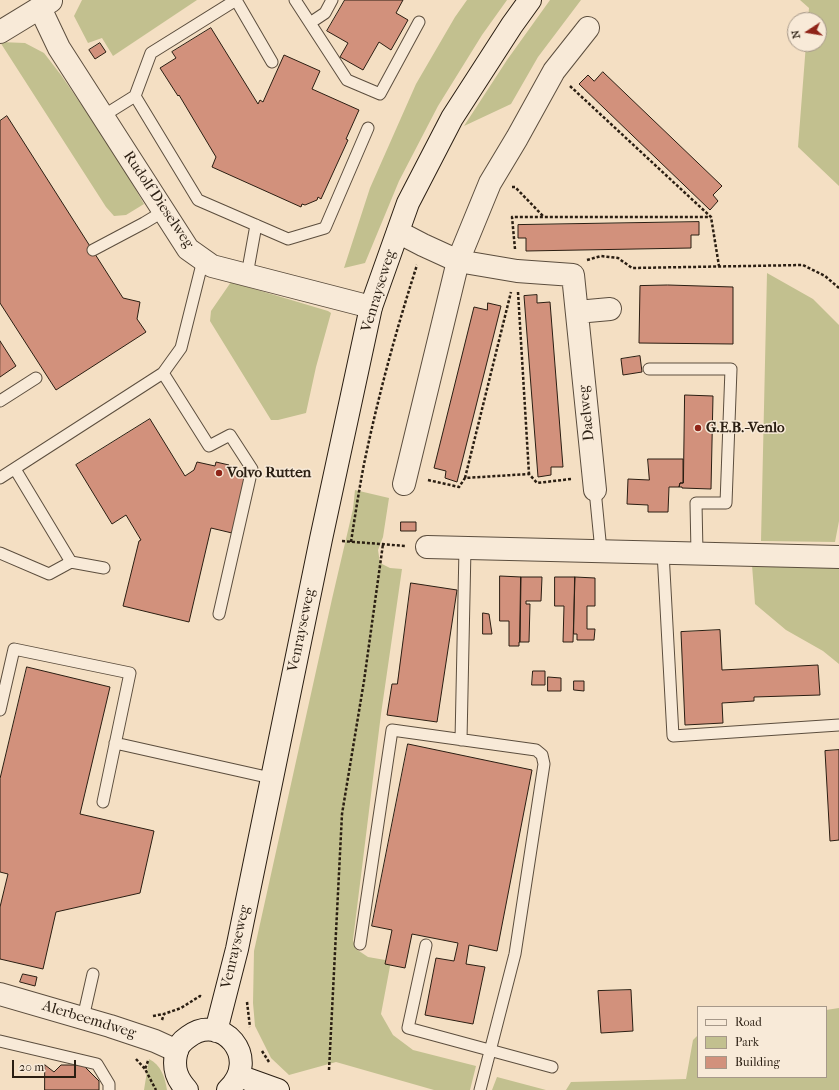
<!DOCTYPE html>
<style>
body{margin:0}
#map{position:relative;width:839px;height:1090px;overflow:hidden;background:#f4dfc3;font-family:"IM FELL French Canon",serif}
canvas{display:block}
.legend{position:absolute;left:697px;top:1006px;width:130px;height:72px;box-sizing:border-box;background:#f8ead8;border:1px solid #a69889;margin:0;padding:5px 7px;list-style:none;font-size:12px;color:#2a1e12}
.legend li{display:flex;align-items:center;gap:8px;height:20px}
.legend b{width:20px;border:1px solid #a69889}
.north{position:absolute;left:787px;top:12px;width:40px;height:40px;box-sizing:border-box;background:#f8ead8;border:1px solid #a69889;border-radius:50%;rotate:258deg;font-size:11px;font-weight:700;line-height:16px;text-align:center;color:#2a1e12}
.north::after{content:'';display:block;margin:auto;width:14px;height:18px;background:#8f2418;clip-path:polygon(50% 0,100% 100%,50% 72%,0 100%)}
.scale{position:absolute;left:12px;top:1060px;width:64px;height:18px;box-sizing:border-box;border:2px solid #2a1e12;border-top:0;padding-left:5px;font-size:12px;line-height:14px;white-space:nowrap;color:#2a1e12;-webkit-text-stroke:3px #f8ead8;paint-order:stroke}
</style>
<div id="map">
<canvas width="839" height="1090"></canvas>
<ul class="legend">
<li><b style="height:5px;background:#f8ead8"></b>Road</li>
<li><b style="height:11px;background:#c2c08f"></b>Park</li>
<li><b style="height:11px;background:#d2917c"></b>Building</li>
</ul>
<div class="north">N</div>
<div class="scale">20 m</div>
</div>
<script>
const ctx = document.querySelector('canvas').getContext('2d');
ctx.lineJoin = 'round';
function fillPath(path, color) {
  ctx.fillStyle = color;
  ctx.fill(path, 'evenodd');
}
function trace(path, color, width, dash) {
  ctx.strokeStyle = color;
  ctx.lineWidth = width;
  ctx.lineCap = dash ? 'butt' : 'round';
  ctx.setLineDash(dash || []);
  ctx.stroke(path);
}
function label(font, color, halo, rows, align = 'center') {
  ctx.font = font + ' "IM FELL French Canon",serif';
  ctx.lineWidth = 3;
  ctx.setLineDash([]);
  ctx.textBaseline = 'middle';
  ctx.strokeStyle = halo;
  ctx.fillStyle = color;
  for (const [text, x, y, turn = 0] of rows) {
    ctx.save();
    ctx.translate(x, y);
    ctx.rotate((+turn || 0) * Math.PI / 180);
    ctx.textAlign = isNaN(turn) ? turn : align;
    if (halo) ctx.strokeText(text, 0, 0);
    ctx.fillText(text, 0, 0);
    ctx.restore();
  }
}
const green = new Path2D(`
 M82,0H197L113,56L102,38L88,43L74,16Z
 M467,0H507L482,35L438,106L399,181L365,263L344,268L370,188L416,84L455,17Z
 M550,0H581L538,57L511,104L464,126L507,60Z
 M800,0H839V186L798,147L806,44H819V20H808L809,8Z
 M0,42L25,43L44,53L61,75L116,155L144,204L126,215L114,216L106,207Z
 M767,273L813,299L839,325V521L835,542L761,541Z
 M231,282L328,311L331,313L316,367L306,413L278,420H271L210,321L211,311Z
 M355,490L389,498L383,537L378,550L380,563L390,568L402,569L381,714L353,940L356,949L368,957L391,961L381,1014L393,1035L413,1050L476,1066L470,1090H434L336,1062L289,1075L271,1058L255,1026L253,1003L254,951L332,599L353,509Z
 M752,565L833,566L839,568V664L823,651L786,630L755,604Z
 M839,1008V1090H566L571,1082L686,1079L693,1040L698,1035V1077H826V1010Z
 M149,1059C161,1065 165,1077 167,1090H144Z
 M497,1077L546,1090H492Z`);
const building = new Path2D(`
 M345,0H403L396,13L408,20L391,50L379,42L363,70L340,57L348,43L327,31Z
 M211,28L258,104L260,100L263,102L284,55L320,71L312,89L359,110L346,139L348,140L321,199L318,197L317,200L305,205L302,204L301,207L212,167L216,157L179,95L178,96L160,68L176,58L172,52Z
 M100,43L106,52L95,59L89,50Z
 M603,72L722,186L713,195L718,201L710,210L579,84L588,75L594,81Z
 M7,116L123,298L140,302L137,319L146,332L56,390L0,303V121Z
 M699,222V235H691V248L526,251V238H518V225Z
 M668,285L733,287V344L639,343L640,286Z
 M537,295V303L550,302L563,467H551V475L538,477L524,296Z
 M488,303L501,306L457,482L445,478L446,471L434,468L474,307L487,310Z
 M0,341L16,366L0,377Z
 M640,356L642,372L623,375L621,359Z
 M685,395L713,396L711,489L682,488V487H679L680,483H683Z
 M150,419L185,476L194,470L197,462L215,466L216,462L229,465L227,469L246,474L232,533L211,528L189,622L123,606L139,541L141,540L126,515L112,524L76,465Z
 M648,459H683V483H680L679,487H669L668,512H648V505L627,504L628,479L649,480Z
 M401,522H416V531H401Z
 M500,576L521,577L520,642H519V646H509V621H500Z
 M521,577H542L541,601H526V604H530L529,642H520Z
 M555,577H575L573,642H563L564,606H555Z
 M575,577L595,578V606H587V629H595L594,640H577V634H574Z
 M411,583L457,590L437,722L387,715L392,684H397Z
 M483,613L489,614L492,634H483Z
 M720,630L722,670L818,665L820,695L754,697V701L722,703L723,723L685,725L681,632Z
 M27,667L110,687L80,814L154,831L140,893L56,912L43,969L0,959V907L8,874L0,872V779Z
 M533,671H545V685H532Z
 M548,677L561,678V691H548Z
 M574,681H584V691L574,690Z
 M408,744L532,770L497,951L469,945L466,964L485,967L473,1024L425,1015L436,958L454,961L458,943L412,934L405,968L385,964L392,930L372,926Z
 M839,750V840L830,841L825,751Z
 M23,974L37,977L35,986L20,982Z
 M631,990L633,1031L601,1033L598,991Z
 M45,1065L54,1072L61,1065H83L99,1081V1090H45Z`);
const path = new Path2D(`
 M570,86L711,217L719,266
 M512,187H515L544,217
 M515,249L512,217H711
 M587,260L601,256L618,258L632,268L803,265L825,276L839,288
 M518,292L529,474
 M465,478L511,292
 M428,480L459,487L465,478L529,474L537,483L571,479
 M342,541L406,546
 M351,542C355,516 359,490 364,464C378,397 396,330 417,265
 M247,1002L250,1027
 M153,1016L163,1014
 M162,1020L164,1014L181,1008L200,996L203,997
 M262,1051L269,1062
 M136,1059L145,1069
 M148,1061L145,1069L156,1090
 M329,1070L342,814L364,681L383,544`);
const lane = new Path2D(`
 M236,0L272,62
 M295,0L347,80L380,94L419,22
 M310,23L325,13L332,0
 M135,96L198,200L288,239L325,228L368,128
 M103,116L135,96L151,53L236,0
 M93,250L144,223L164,211
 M247,275L256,225
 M649,369H731L726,503H696L697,553
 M163,373L181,348L203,260
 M0,401L36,378
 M15,469L71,562
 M0,478L163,373L209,446L230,435L252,469L219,614
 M595,490L601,551
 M663,552L673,736L839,725
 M0,553L49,574L71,562L104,568
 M0,710L14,649L130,673L103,802
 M461,740L465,548
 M115,743L271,778
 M360,944L392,730L536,750L542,755L544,764L515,954L480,1090
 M426,945L408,1028L552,1067
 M83,1018L93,974
 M0,1041L97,1064L109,1084V1090`);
const street = new Path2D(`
 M40,8L59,48L188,249L212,266L371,307
 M0,32L51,1
 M398,232L423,245L458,261L517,271L573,275L595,490
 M577,312L610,309
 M404,484L458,261L490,183L517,138L554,71L588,28
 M427,547L839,557
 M0,994L110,1026L155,1041L177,1051`);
const secondary = new Path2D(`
 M216,1031L237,949L321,539L371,307L408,203L452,118L512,25L530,0
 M239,1076L278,1090
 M187,1090C177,1079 173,1069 176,1054C177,1047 182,1041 188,1037C221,1011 262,1058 228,1090`);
const markers = [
 [698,428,4,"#8f2418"],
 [219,473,4,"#8f2418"]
];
const streetNames = [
 ["Rudolf Dieselweg",158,200,56],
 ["Venrayseweg",379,291,-73],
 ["Daelweg",587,413,-96],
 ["Venrayseweg",302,630,-78],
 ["Venrayseweg",236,947,-77],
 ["Alerbeemdweg",89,1020,17]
];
const poiNames = [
 ["G.E.B.-Venlo",706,428],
 ["Volvo Rutten",227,473]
];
fillPath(green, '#c2c08f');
fillPath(building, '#d2917c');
trace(building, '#2a1e12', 1);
trace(lane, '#5c4e3e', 13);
trace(street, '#5c4e3e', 24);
trace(secondary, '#2a1e12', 24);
trace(path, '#2a1e12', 2.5, [3, 2]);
trace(lane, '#f8ead8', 11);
trace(street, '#f8ead8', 22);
trace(secondary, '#f8ead8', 22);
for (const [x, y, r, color] of markers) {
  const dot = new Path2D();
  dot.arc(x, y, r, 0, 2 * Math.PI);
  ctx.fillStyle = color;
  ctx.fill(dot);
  trace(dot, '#f8ead8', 1.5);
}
label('15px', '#2a1e12', '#f8ead8', streetNames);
label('bold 15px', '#2a1e12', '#f8ead8', poiNames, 'left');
</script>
